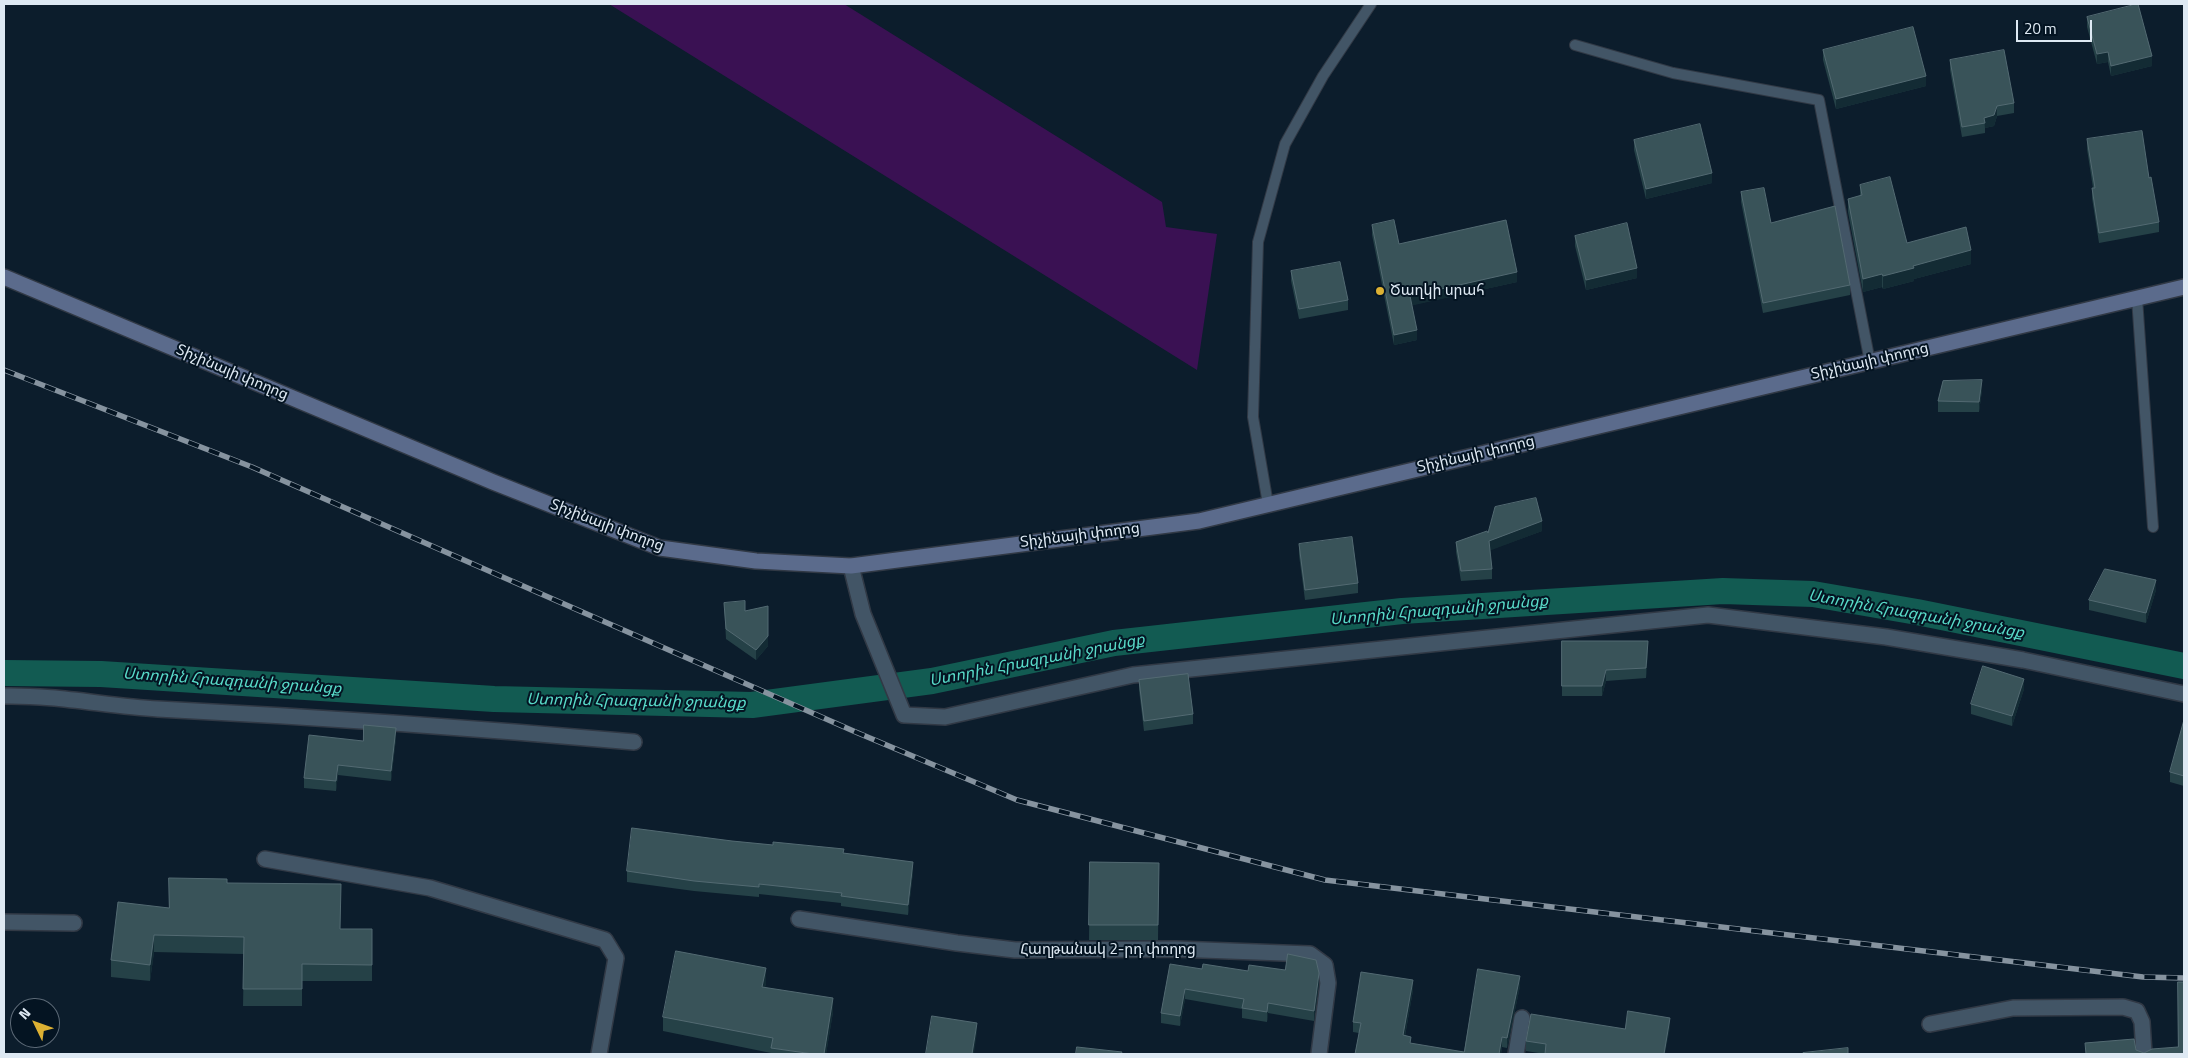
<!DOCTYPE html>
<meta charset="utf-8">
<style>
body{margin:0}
#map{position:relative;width:2188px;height:1058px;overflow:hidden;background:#0c1d2c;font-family:"Titillium Web",sans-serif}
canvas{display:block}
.frame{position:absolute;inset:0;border:5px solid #dee9f3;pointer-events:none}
.north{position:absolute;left:10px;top:998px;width:50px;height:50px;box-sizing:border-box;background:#041422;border:1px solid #5b6976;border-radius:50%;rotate:312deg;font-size:14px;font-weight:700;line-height:20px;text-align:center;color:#dee9f3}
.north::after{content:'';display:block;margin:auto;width:18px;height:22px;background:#ddb133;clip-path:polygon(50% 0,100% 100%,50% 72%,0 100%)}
.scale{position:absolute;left:2016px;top:20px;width:76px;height:22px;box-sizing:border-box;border:2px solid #dee9f3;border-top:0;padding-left:6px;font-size:15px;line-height:18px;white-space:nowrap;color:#dee9f3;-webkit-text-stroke:4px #041422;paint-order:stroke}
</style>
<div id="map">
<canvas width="2188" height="1058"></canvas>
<div class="frame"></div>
<div class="north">N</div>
<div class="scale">20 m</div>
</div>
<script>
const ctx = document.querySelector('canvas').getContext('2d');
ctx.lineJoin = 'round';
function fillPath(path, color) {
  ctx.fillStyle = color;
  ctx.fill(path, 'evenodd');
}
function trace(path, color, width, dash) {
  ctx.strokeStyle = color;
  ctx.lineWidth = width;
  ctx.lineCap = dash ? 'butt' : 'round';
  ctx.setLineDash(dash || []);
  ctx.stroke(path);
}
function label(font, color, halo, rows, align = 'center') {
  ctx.font = font + ' "Titillium Web","Noto Sans Armenian",sans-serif';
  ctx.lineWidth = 4;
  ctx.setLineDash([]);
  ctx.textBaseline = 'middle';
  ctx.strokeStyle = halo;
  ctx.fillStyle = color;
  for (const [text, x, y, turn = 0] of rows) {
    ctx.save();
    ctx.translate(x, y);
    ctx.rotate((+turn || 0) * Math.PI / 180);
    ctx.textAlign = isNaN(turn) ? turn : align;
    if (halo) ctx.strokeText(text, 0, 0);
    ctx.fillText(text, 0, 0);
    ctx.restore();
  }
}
const green = new Path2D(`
 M609,4H844L1162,202L1166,227L1217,234L1197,370Z`);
const canal = new Path2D(`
 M4,673L101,674L494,699L752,705L932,681L1114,643L1402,611L1723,591L1813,594L1917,612L2184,666`);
const lane = new Path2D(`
 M1575,45L1673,73L1819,100L1870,362
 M2137,298L2153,527
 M1268,504L1253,417L1258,242L1285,144L1323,76L1371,4`);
const street = new Path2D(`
 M851,566L863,614L904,715L945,717L1133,675L1708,615L1886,637L2023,660L2184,694
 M4,696C56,695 107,706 158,709C317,717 476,728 634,742
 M265,859L430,888L605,940L616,958L599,1054
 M799,919L957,943L1015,950L1176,949L1310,954L1325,965L1328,983L1319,1054
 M4,922L74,923
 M1930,1024L2013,1008L2123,1007L2137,1011L2142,1022L2144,1054
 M1516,1054L1522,1018`);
const secondary = new Path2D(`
 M4,277L493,482L660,548L756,561L851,566L1199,521L2184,287`);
const rail = new Path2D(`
 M4,370L252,467L858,733L1017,800L1325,880L2143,977L2184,978`);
const wall = new Path2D(`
 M2087,17L2152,66L2111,76L2108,62L2097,64L2087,27Z
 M1823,50L1926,86L1836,109L1823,60Z
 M1950,60L2014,103V113L1997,116L1994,126L1985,128V133L1962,137L1950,70Z
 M2087,139L2149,178L2159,222V232L2099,243L2092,198V188H2093L2087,149Z
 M1634,140L1712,183L1646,199L1634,150Z
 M1860,185L1907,243L1971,264L1914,279V281L1883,289L1882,287L1863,292L1848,212V199L1860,196Z
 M1741,192L1771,223L1850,285V295L1763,313L1741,202Z
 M1372,225L1399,244L1517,282L1412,305L1417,340L1394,345L1372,235Z
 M1575,236L1637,278L1586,290L1575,246Z
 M1291,271L1348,300V310L1299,319L1291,281Z
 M1982,390L1979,412H1938V401Z
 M1542,531L1490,550L1492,569V579L1461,581L1456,552V542L1488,533Z
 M1299,544L1358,583V593L1305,600L1299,555Z
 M2156,590L2146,623L2089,610V600Z
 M724,603L745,611L768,646L756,660L726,639Z
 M1562,641L1648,651L1646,678L1606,681L1602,696H1562Z
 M1139,680L1193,714V724L1144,731L1139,690Z
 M2024,689L2012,726L1971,714V704Z
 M2184,720V786L2170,782V772Z
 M396,738L391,781L338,775L336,791L304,788V778L363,741Z
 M732,841L844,853L913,872L908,915L841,906V903L759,894V897L694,891L627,882V871Z
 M1090,862L1159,863L1158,940H1089Z
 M227,883L340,929H372V981H302V1006H243L244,954L154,952L150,981L111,977V960L169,908Z
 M1202,969L1319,983L1314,1021L1268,1013L1267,1022L1242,1018V1009L1185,999L1180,1026L1161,1023V1013Z
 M766,983L765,987L833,1012L826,1054H771V1053L663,1031V1017Z
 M1520,986L1507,1048L1502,1047L1501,1054H1355L1359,1033L1353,1032V1022L1413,990L1405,1036L1411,1044L1464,1052Z
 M1670,1028L1545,1054L1526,1051V1041L1625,1029Z`);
const shadedWall = new Path2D(`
 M2108,52V62L2097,64V54Z
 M2152,56V66L2111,76V66Z
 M1926,76V86L1836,109V99Z
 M1997,106V116L1994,126L1985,128L1984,118Z
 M1712,173V183L1646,199V189Z
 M1971,250V264L1914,279V281L1883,289V276L1913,266Z
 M1637,268V278L1586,290V280Z
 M1517,272V282L1410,306V296Z
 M1882,274V287L1863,292V279Z
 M1417,330V340L1394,345V335Z
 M1982,380V390L1979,412V402Z
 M1542,521V531L1489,551V541Z
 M2156,580V590L2146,623V613Z
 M768,606V646L756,660V650Z
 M1648,641V651L1646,678V668Z
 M1606,670V681L1602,696V686Z
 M2024,679V689L2012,726V716Z
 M396,728V738L391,781V771Z
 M338,765V775L336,791V781Z
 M913,862V872L908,915V905Z
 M154,935V952L150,981V965Z
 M766,968V983L762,1002V987Z
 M1319,973V983L1314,1021V1011Z
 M1520,976V986L1507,1048V1038Z
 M1413,980V990L1403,1046V1035Z
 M1185,989V999L1180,1026V1016Z
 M833,998V1012L826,1054H824Z
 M1268,1003V1013L1267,1022V1012Z
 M1670,1018V1028L1665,1054H1664Z
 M977,1023V1033L974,1054H972Z
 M1502,1037V1047L1501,1054H1499Z`);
const building = new Path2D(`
 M2138,4L2152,56L2111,66L2108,52L2097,54L2087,17Z
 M1913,27L1926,76L1836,99L1823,50Z
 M2004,50L2014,103L1997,106L1994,115L1984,118L1985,123L1962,127L1950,60Z
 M1700,124L1712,173L1646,189L1634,140Z
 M2142,131L2149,178L2151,177L2159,222L2099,233L2092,188H2095L2087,139Z
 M1890,177L1907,243L1966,227L1971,250L1913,266L1914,268L1883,276L1882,274L1863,279L1848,199L1862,195L1860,185Z
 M1764,188L1771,223L1835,206L1850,285L1763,303L1741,192Z
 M1394,220L1399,244L1506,220L1517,272L1410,296L1417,330L1394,335L1372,225Z
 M1627,223L1637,268L1586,280L1575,236Z
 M1340,262L1348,300L1299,309L1291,271Z
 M1982,380L1979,402L1938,401L1943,381Z
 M1536,498L1542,521L1489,541L1492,569L1461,571L1456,542L1487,531L1488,533L1495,507Z
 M1352,537L1358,583L1305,590L1299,544Z
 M2105,569L2156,580L2146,613L2089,600Z
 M745,601V611L768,606V636L756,650L726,629L724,603Z
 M1562,641H1648L1646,668L1606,670L1602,686H1562Z
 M1983,666L2024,679L2012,716L1971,704Z
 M1188,674L1193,714L1144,721L1139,680Z
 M2184,720V776L2170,772Z
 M364,725L396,728L391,771L338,765L336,781L304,778L309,735L363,741Z
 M632,828L732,841L773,845V842L844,849L843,853L913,862L908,905L841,896L842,893L759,884V887L694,881L627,871Z
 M1090,862L1159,863L1158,925H1089Z
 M169,878L227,879V883L341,884L340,929H372V965L302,964V989H243L244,937L154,935L150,965L111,960L118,902L169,908Z
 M676,951L766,968L762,987L833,998L824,1054H813L771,1048L773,1038L663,1017Z
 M1288,954L1316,960L1319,973L1314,1011L1268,1003L1267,1012L1242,1008L1244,999L1185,989L1180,1016L1161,1013L1170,964L1202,969L1203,964L1248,971L1249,965L1285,970Z
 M1478,969L1520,976L1507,1038L1502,1037L1499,1054H1355L1361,1023L1353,1022L1361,972L1413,980L1403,1035L1411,1037L1410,1043L1464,1052Z
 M2178,982H2184V1054H2086L2085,1043L2134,1039L2136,1050L2144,1053L2152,1049L2178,1047Z
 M1628,1011L1670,1018L1664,1054H1545L1546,1044L1526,1041L1531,1014L1625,1029Z
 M932,1016L977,1023L972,1054H926Z
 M1077,1047L1122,1052L1121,1054H1076Z
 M1848,1048V1054H1803V1053Z`);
const markers = [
 [1380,291,5,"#ddb133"]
];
const poiNames = [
 ["Ծաղկի սրահ",1390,291]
];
const streetNames = [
 ["Տիչինայի փողոց",1870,362,-13],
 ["Տիչինայի փողոց",232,373,23],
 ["Տիչինայի փողոց",1476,455,-13],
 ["Տիչինայի փողոց",607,526,21],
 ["Տիչինայի փողոց",1080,536,-7],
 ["Հաղթանակ 2-րդ փողոց",1108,950]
];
const waterNames = [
 ["Ստորին Հրազդանի ջրանցք",1439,611,-5],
 ["Ստորին Հրազդանի ջրանցք",1916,615,10],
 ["Ստորին Հրազդանի ջրանցք",1037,661,-11],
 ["Ստորին Հրազդանի ջրանցք",232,682,4],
 ["Ստորին Հրազդանի ջրանցք",636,702,1]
];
fillPath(green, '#3a1153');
trace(canal, '#125b52', 26);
trace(lane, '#313945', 12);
trace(street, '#313945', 18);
trace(secondary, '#313945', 18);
trace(lane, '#425566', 10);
trace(street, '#425566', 15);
trace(secondary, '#5b6b8c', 15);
trace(rail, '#86939f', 5.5);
trace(rail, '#041422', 4, [11]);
fillPath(wall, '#254147');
fillPath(shadedWall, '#132b34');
fillPath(building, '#395359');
trace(building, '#536a72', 1);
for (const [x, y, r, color] of markers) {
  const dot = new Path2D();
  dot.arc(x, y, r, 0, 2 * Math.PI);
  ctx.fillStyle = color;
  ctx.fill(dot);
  trace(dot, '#041422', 2);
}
label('15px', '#dee9f3', '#041422', poiNames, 'left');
label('15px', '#dee9f3', '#041422', streetNames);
label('italic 16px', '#58dac8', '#041422', waterNames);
</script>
